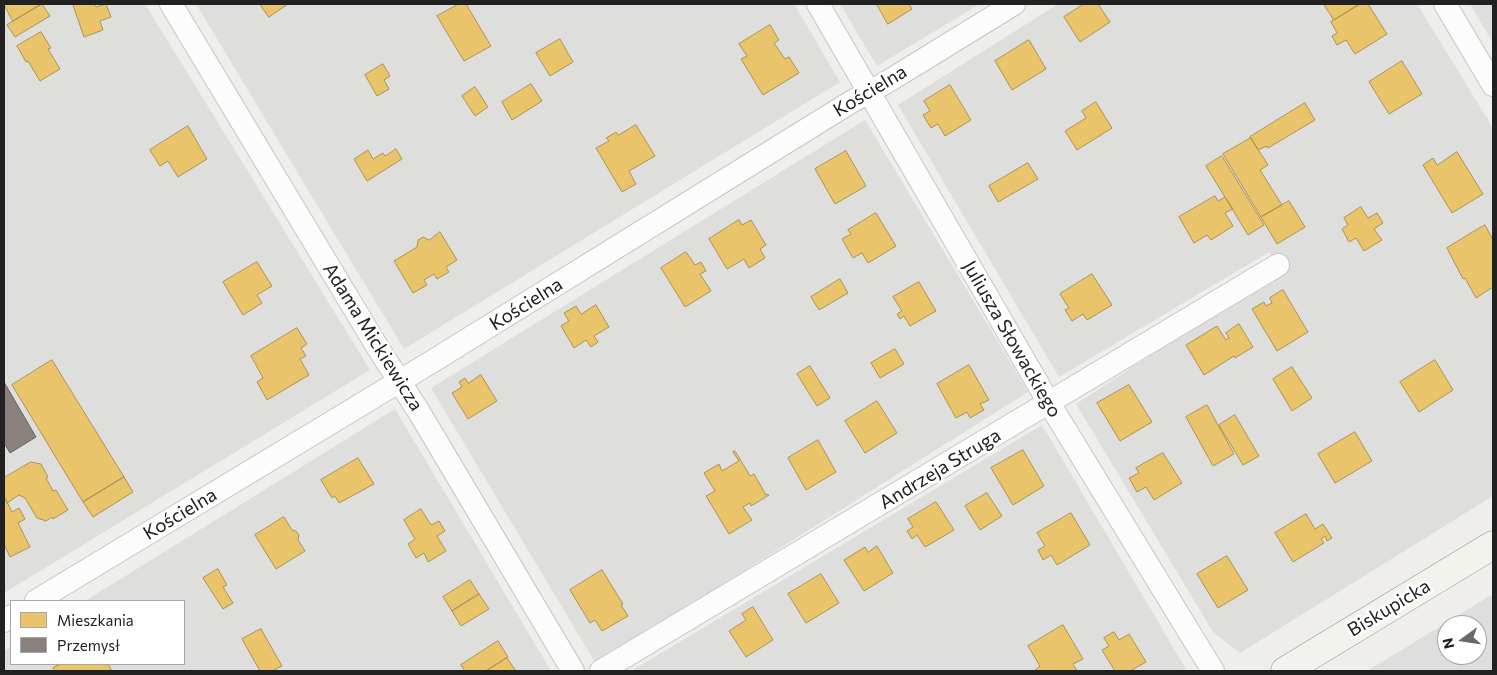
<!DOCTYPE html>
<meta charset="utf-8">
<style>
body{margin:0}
#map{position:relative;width:1497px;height:675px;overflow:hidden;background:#efeeeb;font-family:Commissioner,sans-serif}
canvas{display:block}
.frame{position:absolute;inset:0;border:5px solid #212121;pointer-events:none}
.legend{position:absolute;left:10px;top:600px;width:175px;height:65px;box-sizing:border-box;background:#fff;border:1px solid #a6a6a6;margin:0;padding:6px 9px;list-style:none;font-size:15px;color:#212121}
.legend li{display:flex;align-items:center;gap:10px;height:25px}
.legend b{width:25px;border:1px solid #a6a6a6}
.north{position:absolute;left:1437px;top:615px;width:50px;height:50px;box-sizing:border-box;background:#fff;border:1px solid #a6a6a6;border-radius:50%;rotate:256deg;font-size:14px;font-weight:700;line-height:20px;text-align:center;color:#212121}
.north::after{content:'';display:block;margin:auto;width:18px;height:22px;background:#696968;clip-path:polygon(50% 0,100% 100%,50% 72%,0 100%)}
</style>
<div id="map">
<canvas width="1497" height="675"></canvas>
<div class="frame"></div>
<ul class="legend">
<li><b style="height:14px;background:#e9c46a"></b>Mieszkania</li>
<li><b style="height:14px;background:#8a817c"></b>Przemysł</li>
</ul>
<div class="north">N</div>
</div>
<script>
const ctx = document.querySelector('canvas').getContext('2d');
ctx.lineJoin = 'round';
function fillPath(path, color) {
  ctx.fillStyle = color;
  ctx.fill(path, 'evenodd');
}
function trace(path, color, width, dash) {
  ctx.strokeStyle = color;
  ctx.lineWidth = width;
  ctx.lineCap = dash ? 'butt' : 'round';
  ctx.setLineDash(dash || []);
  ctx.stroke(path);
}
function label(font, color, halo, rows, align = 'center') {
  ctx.font = font + ' Commissioner,sans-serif';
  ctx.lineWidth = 5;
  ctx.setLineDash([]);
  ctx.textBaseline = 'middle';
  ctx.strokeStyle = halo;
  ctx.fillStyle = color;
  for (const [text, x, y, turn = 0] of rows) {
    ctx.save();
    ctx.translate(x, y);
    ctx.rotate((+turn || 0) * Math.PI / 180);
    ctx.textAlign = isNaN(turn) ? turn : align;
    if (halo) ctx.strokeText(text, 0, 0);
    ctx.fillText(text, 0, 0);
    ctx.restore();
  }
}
const residential = new Path2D(`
 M4,4H145L370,370L4,593Z
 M196,4H794L840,82L404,349Z
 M840,4H980L877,66Z
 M1058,4H1417L1493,128V496L1240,653L1213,632L1076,404L1283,269L1269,252L1059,377L898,105Z
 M1470,4H1493V43Z
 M865,120L1028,392L596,664L431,388Z
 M395,409L551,671H4V651L11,647V664H184V601H85Z
 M1042,425L1187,671H631Z
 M1493,594V671H1367ZM1447,625H1477V655H1447Z`);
const homes = new Path2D(`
 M4,4H42L13,21Z
 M42,4L50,16L15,37L7,25Z
 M75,4H94L96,7L106,4L111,17L100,21L103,30L84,37L73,5Z
 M260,4H288L269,17Z
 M459,4H466L491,46L464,61L437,16Z
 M877,4H909L912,9L888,24Z
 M1084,4H1098L1110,22L1080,42L1064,17Z
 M1324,4H1360L1334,20Z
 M1360,4H1368L1387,34L1355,54L1346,40L1337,45L1332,36L1337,33L1331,22Z
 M770,25L779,40L774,43L785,59L789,57L799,73L763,95L741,59L747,56L739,44Z
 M41,32L51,48L48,49L60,69L40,81L28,61L26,62L17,46Z
 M560,39L573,62L550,76L536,53Z
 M1029,40L1046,69L1012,90L995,61Z
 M1402,61L1422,94L1389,114L1369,82Z
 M383,64L390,76L384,80L389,89L377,96L365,75Z
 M531,84L542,101L512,120L502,102Z
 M950,85L971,120L945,136L938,124L931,128L923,115L930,111L924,101Z
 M475,87L488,107L475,116L462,96Z
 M1096,102L1112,128L1077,150L1065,131L1086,118L1082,111Z
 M1305,103L1315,120L1268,148L1267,146L1258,150L1250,137Z
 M636,125L655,156L629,171L636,184L622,192L596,148L609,141L606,138L616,132L618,135Z
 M188,126L207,159L178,177L168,161L160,166L150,150Z
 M1251,138L1268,165L1260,170L1282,205L1261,217L1223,154Z
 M396,149L402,159L367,181L354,159L368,150L373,159L383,153L385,156Z
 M846,151L866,186L835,204L815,169Z
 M1457,152L1483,194L1452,213L1423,165L1433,158L1437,165Z
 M1222,156L1264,225L1248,235L1206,166Z
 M1028,163L1038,179L998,202L989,186Z
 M1215,196L1218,201L1225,197L1233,209L1225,213L1233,226L1211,240L1207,235L1194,243L1179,217Z
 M1289,201L1305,227L1277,244L1261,217Z
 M1361,207L1368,218L1377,213L1383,223L1374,229L1382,240L1364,251L1356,238L1349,242L1342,229L1348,225L1344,218Z
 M876,213L896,246L868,263L862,253L853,258L842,239L851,234L848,230Z
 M739,220L742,225L751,220L766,245L760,249L765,258L749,268L744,259L727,269L709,239Z
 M1485,225L1493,240V287L1476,298L1465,278L1463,279L1447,248Z
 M440,232L457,260L446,267L449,272L437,279L434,274L424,280L427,285L413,293L394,261L417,247L418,240L423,237L429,240Z
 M686,252L695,265L701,262L706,271L700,274L711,291L685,307L661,268Z
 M257,262L272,286L257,295L262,303L243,315L223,282Z
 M1092,274L1112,305L1087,320L1083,314L1072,321L1065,310L1069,308L1060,294Z
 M840,279L848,293L819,310L811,297Z
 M919,282L936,311L910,326L904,316L900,319L897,314L902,311L893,297Z
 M1283,290L1308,332L1277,351L1252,309L1264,302L1266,306L1272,303L1270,298Z
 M596,305L609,327L594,336L598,342L591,347L586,340L574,348L561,326L569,321L564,313L576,306L581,314Z
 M1239,324L1253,347L1235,358L1234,356L1204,375L1186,345L1217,326L1226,340L1229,338L1226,333Z
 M297,328L307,344L301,348L306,356L300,359L309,375L267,400L257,382L263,378L251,356Z
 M895,349L904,364L880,378L871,363Z
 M52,360L124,477L83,502L12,385Z
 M1435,360L1453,390L1419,412L1400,382Z
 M969,365L989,400L980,404L984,410L970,418L967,412L956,418L937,384Z
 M810,366L830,398L817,406L797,374Z
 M1292,367L1312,398L1292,411L1273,379Z
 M481,375L497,401L468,419L452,393L462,387L459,382L465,378L468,383Z
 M1129,385L1152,422L1120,441L1097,403Z
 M877,401L897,433L865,453L845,421Z
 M1207,405L1234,454L1213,466L1186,417Z
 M1235,415L1259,456L1243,465L1219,425Z
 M1355,432L1372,461L1335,483L1318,454Z
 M818,440L836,472L806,490L788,458Z
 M1023,450L1044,486L1013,505L991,468Z
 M735,451L750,476L754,474L766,495L767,494L769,495L751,506L750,503L743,507L752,520L729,534L706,496L715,491L704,473L719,464L722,471L739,461L733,452Z
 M1163,453L1182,483L1154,500L1146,487L1137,492L1129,478L1139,473L1136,468Z
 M358,458L374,484L339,503L335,496L332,498L321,480Z
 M31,462L41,464L48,477L46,478L53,491L56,490L68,510L53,519L52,517L46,521L37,518L25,498L19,495L7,503L4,496V478Z
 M124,477L133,492L93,517L83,502Z
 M987,493L1002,516L980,530L965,506Z
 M4,496L12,512L19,508L25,519L18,523L30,547L10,557L4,544Z
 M936,502L954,530L925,547L917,535L912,539L907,531L913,527L908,519Z
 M421,509L431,525L439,521L445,531L437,536L446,551L428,562L424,553L416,558L408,544L415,539L404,520Z
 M1071,513L1090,545L1057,565L1051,555L1043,560L1038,550L1045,546L1037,533Z
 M1306,514L1315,529L1323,524L1332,538L1327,541L1325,536L1321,539L1324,543L1293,562L1275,533Z
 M284,517L292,530L296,531L299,535L298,540L305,551L276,569L255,535Z
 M877,546L893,573L864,591L844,560L865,547L868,552Z
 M1227,556L1248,590L1218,608L1197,574Z
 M218,569L227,585L223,587L233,603L223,609L203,578Z
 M602,570L623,604L621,605L628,616L602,631L595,620L590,623L570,590Z
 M821,574L839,603L806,623L788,594Z
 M470,580L479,594L452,611L443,597Z
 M479,594L489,609L461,626L452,611Z
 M753,607L773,640L746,657L729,631L746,620L742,614Z
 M1063,625L1083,659L1073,664L1077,671H1034L1040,666L1028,646Z
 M261,629L282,666L272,671H260L242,639Z
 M1114,632L1119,640L1129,634L1146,662L1130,671H1115L1102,650L1109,646L1104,638Z
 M498,641L508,657L486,671H465L461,665Z
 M507,658L516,671H486Z
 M61,664H108L112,671H55L53,668Z`);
const industry = new Path2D(`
 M4,382L36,437L10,453L4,443Z`);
const street = new Path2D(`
 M171,4L378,348L419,412L573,671
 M818,4L1049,403L1213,671
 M1445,4L1493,85
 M36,601L433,361L851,102L887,82L1014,4
 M4,621L11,616
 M601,671L1278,265`);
const secondary = new Path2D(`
 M1285,671L1493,545`);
const streetNames = [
 ["Kościelna",870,91,-31],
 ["Kościelna",526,304,-32],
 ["Adama Mickiewicza",373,337,58],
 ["Juliusza Słowackiego",1012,339,60],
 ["Andrzeja Struga",940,469,-31],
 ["Kościelna",180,514,-31],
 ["Biskupicka",1389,608,-31]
];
fillPath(residential, '#dededc');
fillPath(homes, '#e9c46a');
trace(homes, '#ad9354', 1);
fillPath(industry, '#8a817c');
trace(industry, '#6a6461', 1);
trace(street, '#c6c6c4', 24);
trace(secondary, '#969883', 29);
trace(street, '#fdfcfc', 22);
trace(secondary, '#f3f3ed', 28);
label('19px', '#212121', '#fff', streetNames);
</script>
